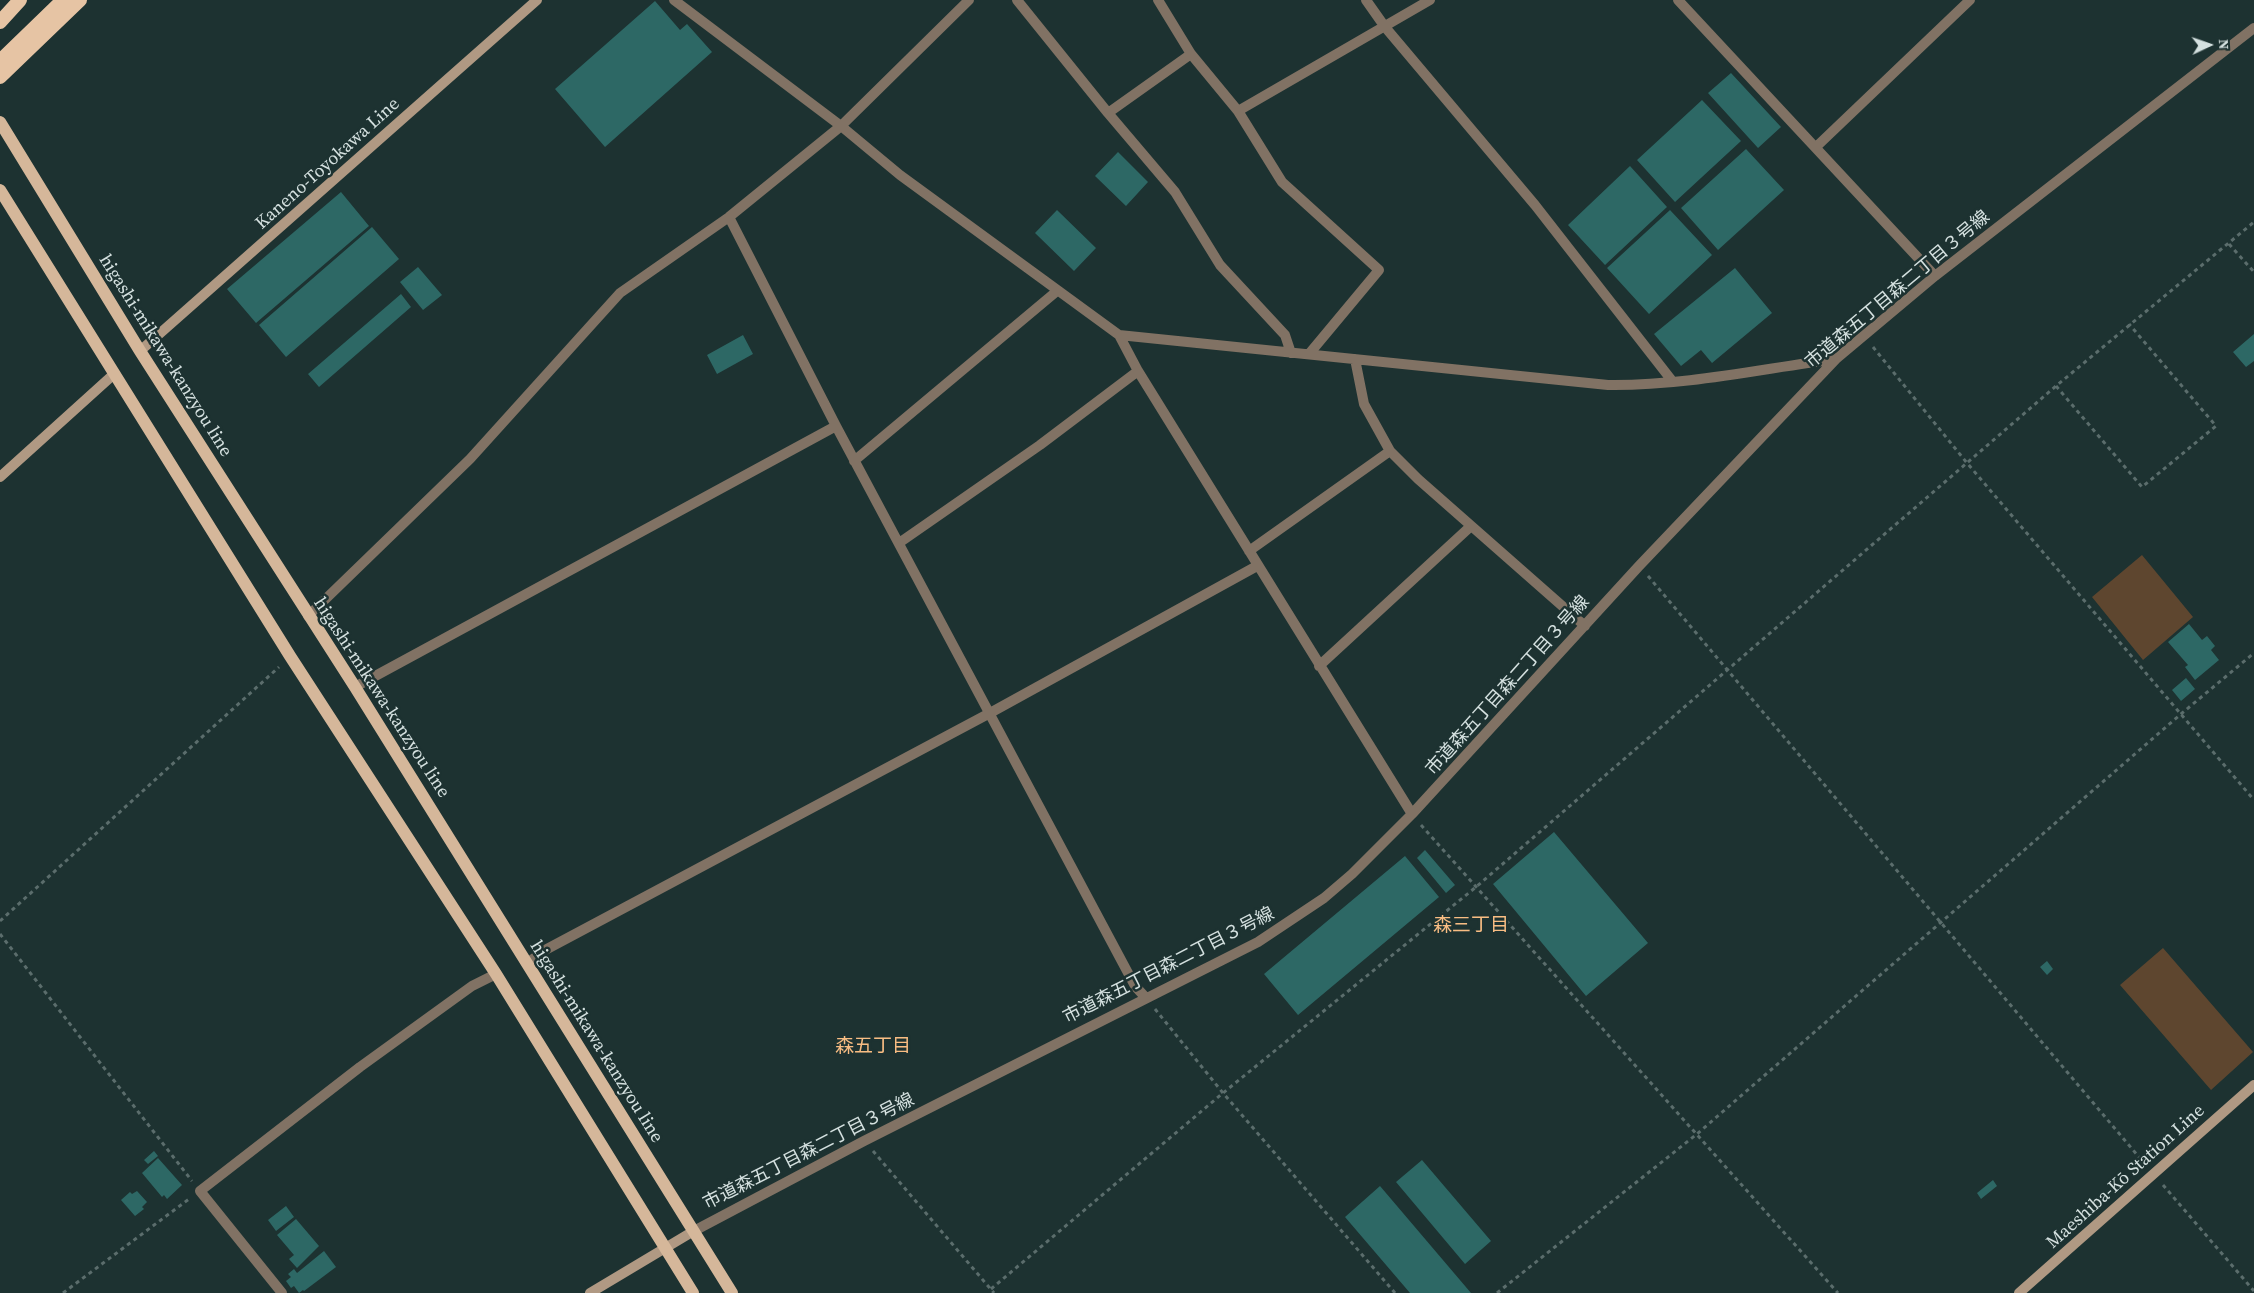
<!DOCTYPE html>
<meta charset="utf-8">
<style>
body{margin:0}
#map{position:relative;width:2254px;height:1293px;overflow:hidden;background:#1d3231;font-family:"Source Serif 4",serif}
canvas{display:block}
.north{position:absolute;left:2184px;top:20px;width:50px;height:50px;-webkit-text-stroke:4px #1d3231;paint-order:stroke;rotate:87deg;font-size:14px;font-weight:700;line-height:20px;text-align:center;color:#d5e1e0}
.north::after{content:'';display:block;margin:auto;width:18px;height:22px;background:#d5e1e0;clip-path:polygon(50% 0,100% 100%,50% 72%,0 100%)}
</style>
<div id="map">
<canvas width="2254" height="1293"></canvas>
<div class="north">N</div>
</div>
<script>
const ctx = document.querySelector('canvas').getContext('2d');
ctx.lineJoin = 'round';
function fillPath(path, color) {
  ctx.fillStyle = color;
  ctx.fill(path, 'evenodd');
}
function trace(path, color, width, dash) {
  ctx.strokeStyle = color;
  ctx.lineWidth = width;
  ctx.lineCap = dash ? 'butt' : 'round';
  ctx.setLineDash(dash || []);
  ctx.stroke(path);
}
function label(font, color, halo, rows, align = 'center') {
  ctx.font = font + ' "Source Serif 4","Noto Sans JP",serif';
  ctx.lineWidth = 5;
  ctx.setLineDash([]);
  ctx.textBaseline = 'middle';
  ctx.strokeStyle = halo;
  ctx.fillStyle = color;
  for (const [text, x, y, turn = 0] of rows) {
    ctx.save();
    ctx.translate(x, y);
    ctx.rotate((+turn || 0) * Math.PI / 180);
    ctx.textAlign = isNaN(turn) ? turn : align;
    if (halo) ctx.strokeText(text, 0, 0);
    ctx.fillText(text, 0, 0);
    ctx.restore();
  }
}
const green = new Path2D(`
 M2142,555L2193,617L2143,660L2092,597Z
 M2163,948L2253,1052L2211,1090L2120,985Z`);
const building = new Path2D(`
 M655,1L680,30L687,24L712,52L605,147L555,89Z
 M1731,73L1781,127L1758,148L1708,93Z
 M1702,100L1741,141L1675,202L1637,160Z
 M1746,149L1784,190L1718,250L1681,208Z
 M1118,152L1148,182L1126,206L1095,176Z
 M1630,166L1667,207L1605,265L1568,225Z
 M341,192L369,226L256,323L227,289Z
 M1057,210L1096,248L1074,271L1035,233Z
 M1670,210L1712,255L1649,314L1607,268Z
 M372,227L399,259L286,357L259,325Z
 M418,267L442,295L423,310L400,282Z
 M1735,268L1772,313L1712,363L1701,350L1681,366L1654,334Z
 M401,294L411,307L319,387L308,374Z
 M2254,334V361L2246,367L2233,352Z
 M743,335L753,354L717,374L707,355Z
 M2189,624L2202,640L2207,636L2215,646L2211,650L2219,660L2195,680L2185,667L2188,665L2168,642Z
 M2186,678L2195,689L2181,701L2172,690Z
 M1554,832L1648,943L1586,996L1493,884Z
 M1425,850L1455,885L1446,893L1417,858Z
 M1405,856L1439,897L1298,1015L1264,974Z
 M2047,961L2053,969L2047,975L2040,967Z
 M154,1151L158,1156L148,1164L144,1160Z
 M158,1158L182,1185L167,1199L164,1195L162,1197L142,1173Z
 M1422,1160L1491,1241L1465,1264L1396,1182Z
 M1993,1180L1997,1186L1981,1199L1977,1193Z
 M1380,1186L1471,1293H1410L1345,1217Z
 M137,1191L147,1202L142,1207L144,1209L135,1216L121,1200L130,1192L132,1194Z
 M286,1206L294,1217L276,1231L268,1220Z
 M296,1219L319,1246L297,1268L289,1259L294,1255L277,1235Z
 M324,1251L336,1267L304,1291L303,1290L299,1293L294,1286L291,1288L286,1281L291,1277L288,1274L294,1269L297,1273Z`);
const path = new Path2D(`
 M2229,244L2254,272
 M1873,347L1967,463L2254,800
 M2056,386L2142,487L2216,426L2129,324
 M1648,576L2144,1163
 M1421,825L1838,1293
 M0,921L279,667
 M0,934L192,1181
 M1155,1009L1223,1093L1395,1293
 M873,1151L994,1293
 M2163,1185L2254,1291
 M991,1289L1223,1093L1476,887L2056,386L2254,222
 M63,1293L189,1199
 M1497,1293L1697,1134L2181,714L2254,653`);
const minor = new Path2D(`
 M674,0L841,126L900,175L1119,335L1138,371L1412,814
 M1017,0L1108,113L1175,192L1220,265L1285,335L1291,353
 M1158,0L1191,54L1238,111L1282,182L1379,270L1309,354
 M1366,0L1385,27L1535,205L1673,382
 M1678,0L1935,276
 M1238,111L1430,0
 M1108,113L1191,54
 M1816,147L1970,0
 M729,217L836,426L1135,986L1146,998
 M1119,335L1608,385C1684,386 1760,369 1836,359
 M1355,359L1364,404L1390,451L1418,479L1585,626
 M854,461L1057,291
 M899,543L1040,445L1138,371
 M1249,551L1390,451
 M308,616L470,459L620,293L729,217L841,126L969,0
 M1319,666L1471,526
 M355,687L836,426
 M527,963L547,949L990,713L1257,566
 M692,1232L864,1141L1258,942L1324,898L1352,874L1412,814L1639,566L1836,359L1935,276L2254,28
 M282,1293L200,1191L360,1067L472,986L496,974`);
const secondary = new Path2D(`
 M140,351L537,0
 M0,477L114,374
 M590,1293L692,1232
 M2019,1293L2254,1085`);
const primary = new Path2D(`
 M0,122L140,351L355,687L732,1293
 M0,190L290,656L496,974L693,1293`);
const trunk = new Path2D(`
 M0,22L20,0
 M0,61L63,0
 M0,77L80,0`);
const streetNames = [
 ["Kaneno-Toyokawa Line",328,164,-42],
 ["市道森五丁目森二丁目３号線",1898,290,-40],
 ["higashi-mikawa-kanzyou line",165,356,58],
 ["市道森五丁目森二丁目３号線",1508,686,-48],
 ["higashi-mikawa-kanzyou line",381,698,57],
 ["市道森五丁目森二丁目３号線",1169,966,-27],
 ["higashi-mikawa-kanzyou line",596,1042,58],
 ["市道森五丁目森二丁目３号線",809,1152,-27],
 ["Maeshiba-Kō Station Line",2126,1177,-42]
];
const neighbourhoodNames = [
 ["森三丁目",1471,926],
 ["森五丁目",873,1047]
];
fillPath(green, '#5e462f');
fillPath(building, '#2d6865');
trace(path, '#5b6d6c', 3, [4, 4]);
trace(minor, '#817264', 10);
trace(secondary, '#b09983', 10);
trace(primary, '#d5b79a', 12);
trace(trunk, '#e6c4a4', 14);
label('18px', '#d5e1e0', '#1d3231', streetNames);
label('19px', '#f8bd83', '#1d3231', neighbourhoodNames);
</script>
